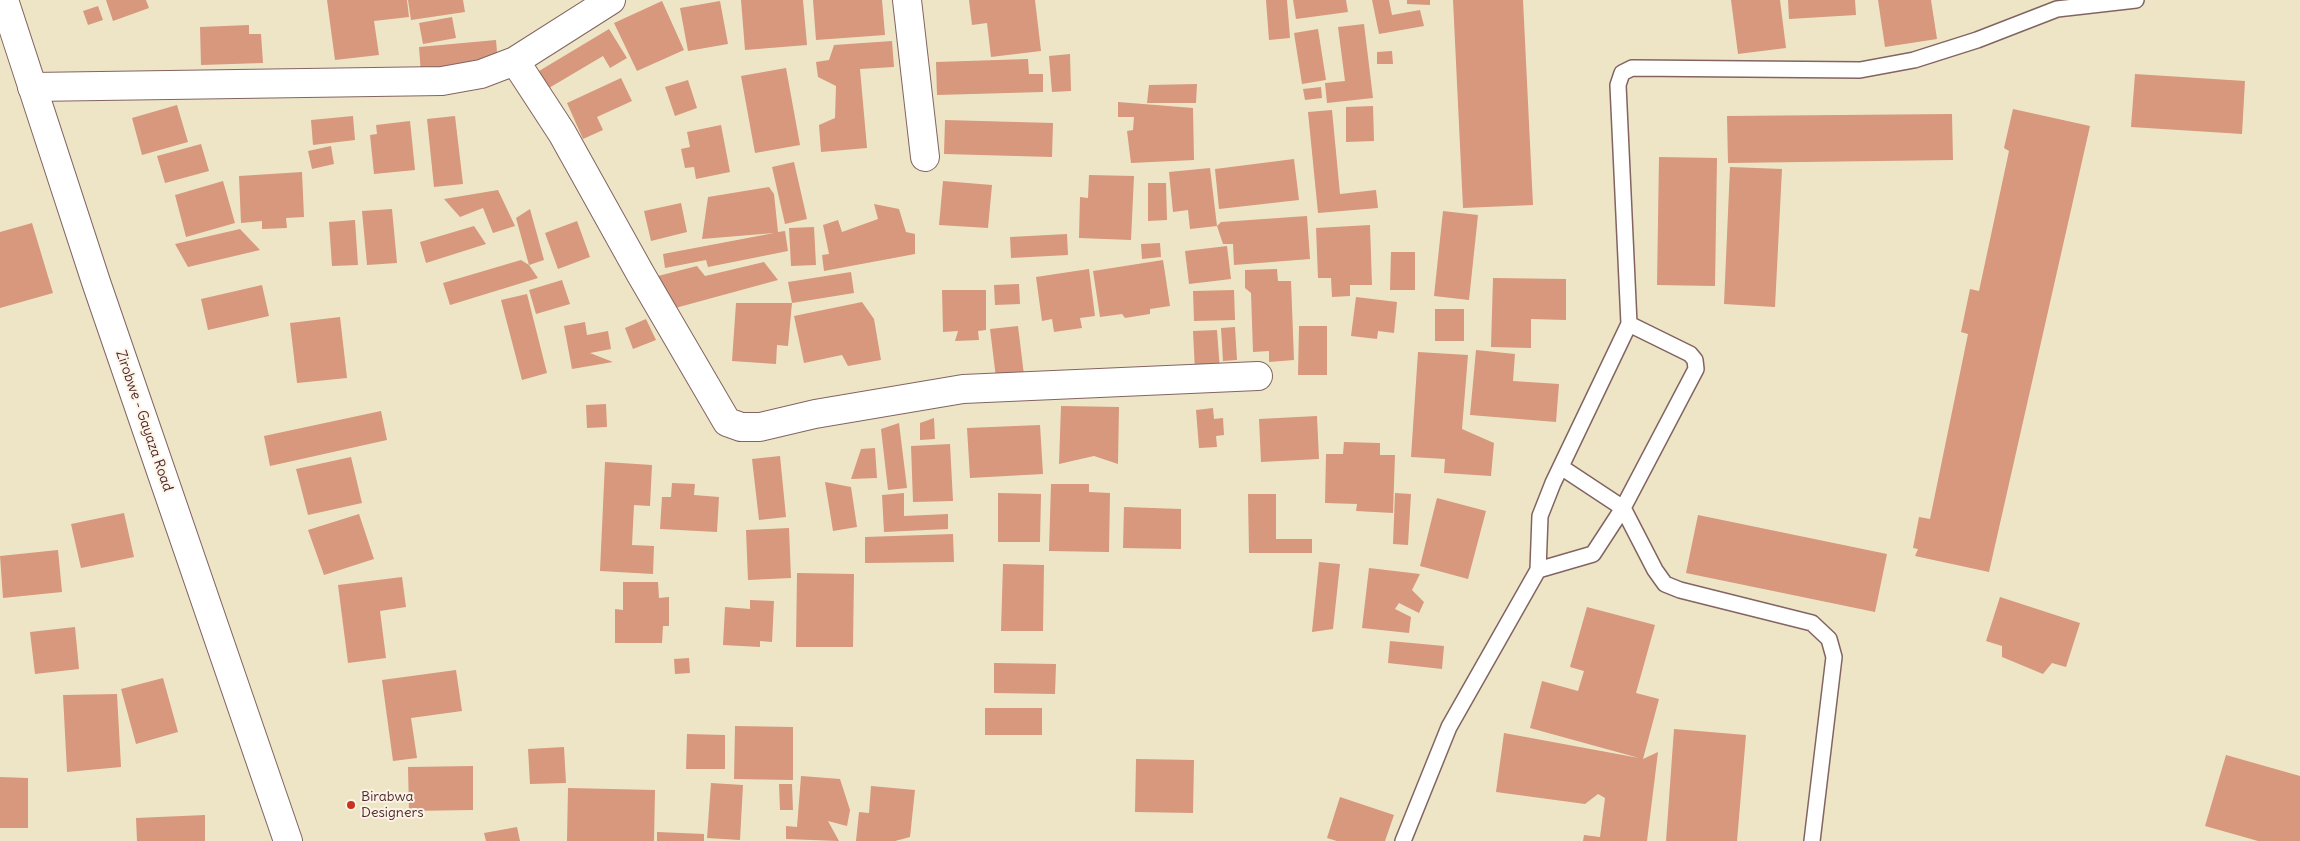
<!DOCTYPE html>
<style>
body{margin:0}
canvas{display:block;background:#ede5c6}
</style>
<canvas width="2300" height="841"></canvas>
<script>
const ctx = document.querySelector('canvas').getContext('2d');
ctx.lineJoin = 'round';
function fillPath(path, color) {
  ctx.fillStyle = color;
  ctx.fill(path, 'evenodd');
}
function trace(path, color, width, dash) {
  ctx.strokeStyle = color;
  ctx.lineWidth = width;
  ctx.lineCap = dash ? 'butt' : 'round';
  ctx.setLineDash(dash || []);
  ctx.stroke(path);
}
function label(font, color, halo, rows, align = 'center') {
  ctx.font = font + ' Delius,sans-serif';
  ctx.lineWidth = 4;
  ctx.setLineDash([]);
  ctx.textBaseline = 'middle';
  ctx.strokeStyle = halo;
  ctx.fillStyle = color;
  for (const [text, x, y, turn = 0] of rows) {
    ctx.save();
    ctx.translate(x, y);
    ctx.rotate((+turn || 0) * Math.PI / 180);
    ctx.textAlign = isNaN(turn) ? turn : align;
    if (halo) ctx.strokeText(text, 0, 0);
    ctx.fillText(text, 0, 0);
    ctx.restore();
  }
}
const building = new Path2D(`
 M106,0H146L149,8L113,21Z
 M327,0H407L409,17L374,21L379,55L335,60Z
 M408,0H463L465,12L411,20Z
 M741,0H803L807,45L745,50Z
 M813,0H882L885,35L816,40Z
 M969,0H1035L1041,51L991,57L987,23L972,25Z
 M1266,0H1287L1290,38L1269,40Z
 M1293,0H1346L1348,12L1296,19Z
 M1372,0H1389L1392,15L1420,10L1424,26L1379,34Z
 M1407,0H1430V5L1407,4Z
 M1453,0H1523L1533,205L1463,208Z
 M1731,0H1780L1786,48L1738,54Z
 M1788,0H1855L1856,15L1789,19Z
 M1878,0H1931L1937,39L1885,47Z
 M662,1L684,50L637,71L614,23Z
 M720,1L728,44L688,51L680,8Z
 M98,6L103,20L88,25L83,11Z
 M452,17L456,38L423,44L419,23Z
 M1364,24L1373,98L1327,103L1325,83L1345,81L1338,27Z
 M249,25V34H261L263,63L201,65L200,27Z
 M609,29L627,58L610,68L603,56L549,88L539,71Z
 M1318,29L1326,80L1302,84L1294,33Z
 M496,40L498,64L421,74L419,47Z
 M892,41L894,67L860,69L867,148L821,152L819,125L835,118L836,86L818,77L816,62L829,60L834,45Z
 M1392,51L1393,64H1377V52Z
 M1070,54L1071,91L1052,92L1049,56Z
 M1028,59L1029,74H1043V92L937,95L936,62Z
 M786,68L800,145L755,153L741,76Z
 M2135,74L2245,81L2242,134L2131,127Z
 M621,78L632,101L597,117L603,130L583,139L567,103Z
 M688,80L697,108L675,116L665,87Z
 M1197,84L1196,103H1147L1149,85Z
 M1321,87L1322,98L1305,100L1303,89Z
 M1118,102L1193,108L1194,160L1131,163L1127,131L1133,130L1134,117H1118Z
 M177,105L188,142L142,155L132,118Z
 M1373,106L1374,141L1346,142V107Z
 M2013,109L2090,126L1989,572L1915,556L1918,549L1913,548L1919,517L1930,519L1968,334L1961,332L1970,289L1979,291L2009,151L2004,148Z
 M1332,110L1340,194L1376,190L1378,208L1318,213L1308,112Z
 M1952,114L1953,160L1728,163L1727,116Z
 M353,116L355,140L313,145L311,120Z
 M455,116L463,184L434,187L427,119Z
 M945,120L1053,123L1052,157L944,154Z
 M410,121L415,170L374,174L370,135L377,134L376,125Z
 M721,125L730,172L696,179L694,167L685,168L681,149L690,147L687,132Z
 M201,144L209,171L165,183L157,156Z
 M331,146L334,164L312,169L308,151Z
 M1659,157L1717,158L1715,286L1657,285Z
 M1294,159L1299,200L1219,209L1215,169Z
 M794,162L807,219L785,224L772,167Z
 M1730,167L1782,169L1775,307L1724,304Z
 M1210,168L1217,226L1190,229L1188,210L1173,212L1169,172Z
 M302,172L304,217L286,218L287,228L262,229V221L241,223L239,176Z
 M1089,175L1134,176L1131,240L1079,238L1080,197L1088,198Z
 M223,181L235,223L186,237L175,195Z
 M943,181L992,185L988,228L939,225Z
 M1148,183H1166L1167,220L1148,221Z
 M769,187L774,194L778,232L785,231L788,251L708,267L706,260L665,268L663,254L774,233L702,239L708,197Z
 M498,190L515,226L493,233L483,208L460,217L444,199Z
 M681,203L687,232L651,241L644,211Z
 M874,204L899,209L906,232L915,234V254L824,271L822,255L829,254L823,225L838,220L842,232L878,219Z
 M392,209L397,263L367,265L362,211Z
 M530,209L544,260L529,265L516,218Z
 M1443,211L1478,215L1469,300L1434,296Z
 M1307,216L1310,259L1234,265L1233,244H1223L1217,226L1221,222Z
 M355,220L358,265L332,266L329,222Z
 M577,221L590,257L558,269L545,233Z
 M32,223L53,293L0,308V232Z
 M1370,225L1372,285H1350V296L1332,297L1331,278H1318L1316,228Z
 M474,226L486,244L426,263L420,242Z
 M814,227L816,265L791,266L789,228Z
 M240,229L260,250L188,267L175,244Z
 M1067,234L1068,255L1011,258L1010,237Z
 M1160,243L1161,257L1142,259L1141,244Z
 M1227,246L1231,279L1189,284L1185,251Z
 M1391,252H1415V290H1390Z
 M521,260L529,265L538,278L450,305L443,283Z
 M1163,260L1170,306L1150,309V314L1125,318L1122,314L1100,317L1093,271Z
 M764,262L778,280L668,310L658,276L697,266L705,276Z
 M1089,269L1095,316L1080,318L1082,328L1054,332L1052,319L1042,321L1036,277Z
 M1277,269L1278,281H1291L1294,360L1269,362V351L1253,352L1251,293L1245,288V270Z
 M851,272L854,293L792,303L788,346L777,345L776,364L732,361L736,303H792L788,282Z
 M1493,278L1566,279V320L1531,319V348L1491,347Z
 M562,280L570,304L536,314L529,290Z
 M1019,284L1020,304L995,305L994,285Z
 M262,285L269,316L208,330L201,299Z
 M942,290H986V330L978,331L979,340L955,341L958,331L943,332Z
 M1234,290L1235,320L1194,321L1193,291Z
 M527,294L547,373L522,380L501,300Z
 M1356,297L1397,302L1394,333L1378,331L1377,339L1351,336Z
 M862,302L874,319L881,360L848,366L842,355L804,363L794,316Z
 M1435,309H1464V341H1435Z
 M340,317L347,378L297,383L290,323Z
 M646,319L656,340L633,349L625,328Z
 M585,322L587,335L608,331L611,349L590,353L613,362L572,369L564,326Z
 M1018,326L1024,375L996,378L990,329Z
 M1299,326H1327V375H1298Z
 M1235,327L1237,360L1223,361L1221,328Z
 M1217,330L1220,371L1195,372L1193,331Z
 M1476,350L1515,354L1513,381L1559,384L1556,422L1470,415Z
 M1418,352L1468,355L1462,429L1494,443L1491,476L1444,473L1445,459L1411,457Z
 M606,404L607,427L587,428L586,405Z
 M1061,406L1119,407L1118,464L1094,456L1059,464Z
 M1213,408L1214,419L1223,418L1224,435L1216,436L1217,447L1199,448L1196,410Z
 M381,411L387,440L270,466L264,436Z
 M1317,416L1319,459L1261,462L1259,419Z
 M934,418L935,439L920,440V423Z
 M899,423L907,488L888,490L881,429Z
 M1040,425L1043,474L970,478L967,428Z
 M1344,442L1380,443V455H1395L1393,513L1356,511L1357,504L1325,503L1326,454H1343Z
 M950,444L953,501L913,502L911,446Z
 M875,448L877,478L851,479L861,449Z
 M780,456L786,517L759,520L752,459Z
 M351,457L362,503L308,515L296,469Z
 M605,462L652,465L650,506L634,505L632,545L654,546L653,574L600,571Z
 M825,482L851,487L857,527L833,531Z
 M672,483L695,484L694,495L719,497L717,532L660,529L662,497H671Z
 M1051,484H1089V492L1110,493L1109,552L1049,551Z
 M904,493V516L948,514V529L884,532L882,495Z
 M998,493L1041,494L1040,542H998Z
 M1395,493L1411,494L1408,545L1393,544Z
 M1248,494H1276V539H1312V553H1249Z
 M1437,498L1486,511L1468,579L1420,566Z
 M1124,507L1181,509V549L1123,548Z
 M124,513L134,557L81,568L71,524Z
 M359,514L374,559L324,575L308,530Z
 M1698,515L1887,554L1875,612L1686,573Z
 M789,528L791,578L748,580L746,530Z
 M953,534L954,562L865,563V537Z
 M58,550L62,592L3,598L0,556Z
 M1319,562L1340,564L1333,629L1312,632Z
 M1003,564L1044,565L1043,631H1001Z
 M1369,568L1420,574L1412,590L1424,602L1419,613L1399,603L1395,609L1411,617L1409,633L1362,628Z
 M797,573L854,574L853,647H796Z
 M402,577L406,607L380,611L386,658L348,663L338,585Z
 M623,582H658L659,598L669,597V626H663L662,643H615V609L623,610Z
 M2000,597L2080,623L2066,667L2052,663L2043,674L2002,657V646L1986,641Z
 M750,600L774,601L772,642L760,641V647L723,645L725,607L750,609Z
 M1587,607L1655,625L1636,693L1659,699L1643,759L1658,752L1647,841H1583L1584,835L1600,837L1605,798L1598,794L1585,804L1496,792L1504,733L1639,758L1530,728L1542,681L1578,691L1584,671L1570,667Z
 M75,627L79,669L35,674L30,632Z
 M1390,641L1444,646L1442,669L1388,663Z
 M689,658L690,673L675,674L674,659Z
 M994,663L1056,664L1055,694L994,693Z
 M456,670L462,711L411,718L417,758L393,761L382,680Z
 M163,678L178,732L136,744L121,689Z
 M117,694L121,767L67,772L63,695Z
 M985,708H1042V735H985Z
 M735,726L793,727V780L734,779Z
 M1674,729L1746,735L1737,841H1666Z
 M687,734L725,735V769H686Z
 M564,747L566,783L530,784L528,749Z
 M2226,755L2300,776V841H2258L2205,826Z
 M1136,759L1194,760L1193,813L1135,812Z
 M473,766V810L409,811L408,767Z
 M801,776L840,779L850,810L847,826L828,821L839,841L786,839V826L797,827Z
 M0,777L28,778V828H0Z
 M711,783L743,785L740,840L707,838Z
 M779,784H792L793,810H780Z
 M871,786L915,790L910,837L895,841H856L859,812L869,813Z
 M568,788L655,790L654,841H567Z
 M1340,797L1394,815L1385,841H1337L1327,838Z
 M205,815V841H137L136,818Z
 M517,827L520,841H486L484,833Z
 M657,832L704,834V841H657Z`);
const service = new Path2D(`
 M1561,467L1623,508L1655,570L1665,584L1680,590L1812,623L1829,639L1834,657L1812,841
 M1538,570L1593,554L1623,508L1696,369L1695,360L1690,354L1629,324
 M1403,841L1449,727L1538,570L1540,516L1553,483L1629,324L1618,85L1622,73L1632,68L1860,70L1914,60L1977,40L2057,9L2136,0`);
const minor = new Path2D(`
 M907,0L925,157
 M515,61L562,133L640,273L727,422L741,427H760L815,414L963,389L1258,376
 M32,87L442,81L481,74L515,61L611,0`);
const tertiary = new Path2D(`
 M4,0L96,282L288,841`);
const markers = [
 [351,805,5,"#c8321e"]
];
const streetNames = [
 ["Zirobwe - Gayaza Road",144,421,71]
];
const poiNames = [
 ["Birabwa",361,797],
 ["Designers",361,813]
];
fillPath(building, '#d7987e');
trace(service, '#836461', 18);
trace(minor, '#836461', 30);
trace(tertiary, '#836461', 30);
trace(service, '#fff', 15);
trace(minor, '#fff', 28);
trace(tertiary, '#fff', 28);
for (const [x, y, r, color] of markers) {
  const dot = new Path2D();
  dot.arc(x, y, r, 0, 2 * Math.PI);
  ctx.fillStyle = color;
  ctx.fill(dot);
  trace(dot, '#fcf5e5', 2);
}
label('14px', '#4a1f2b', '#fcf5e5', streetNames);
label('14px', '#4a1f2b', '#fcf5e5', poiNames, 'left');
</script>
